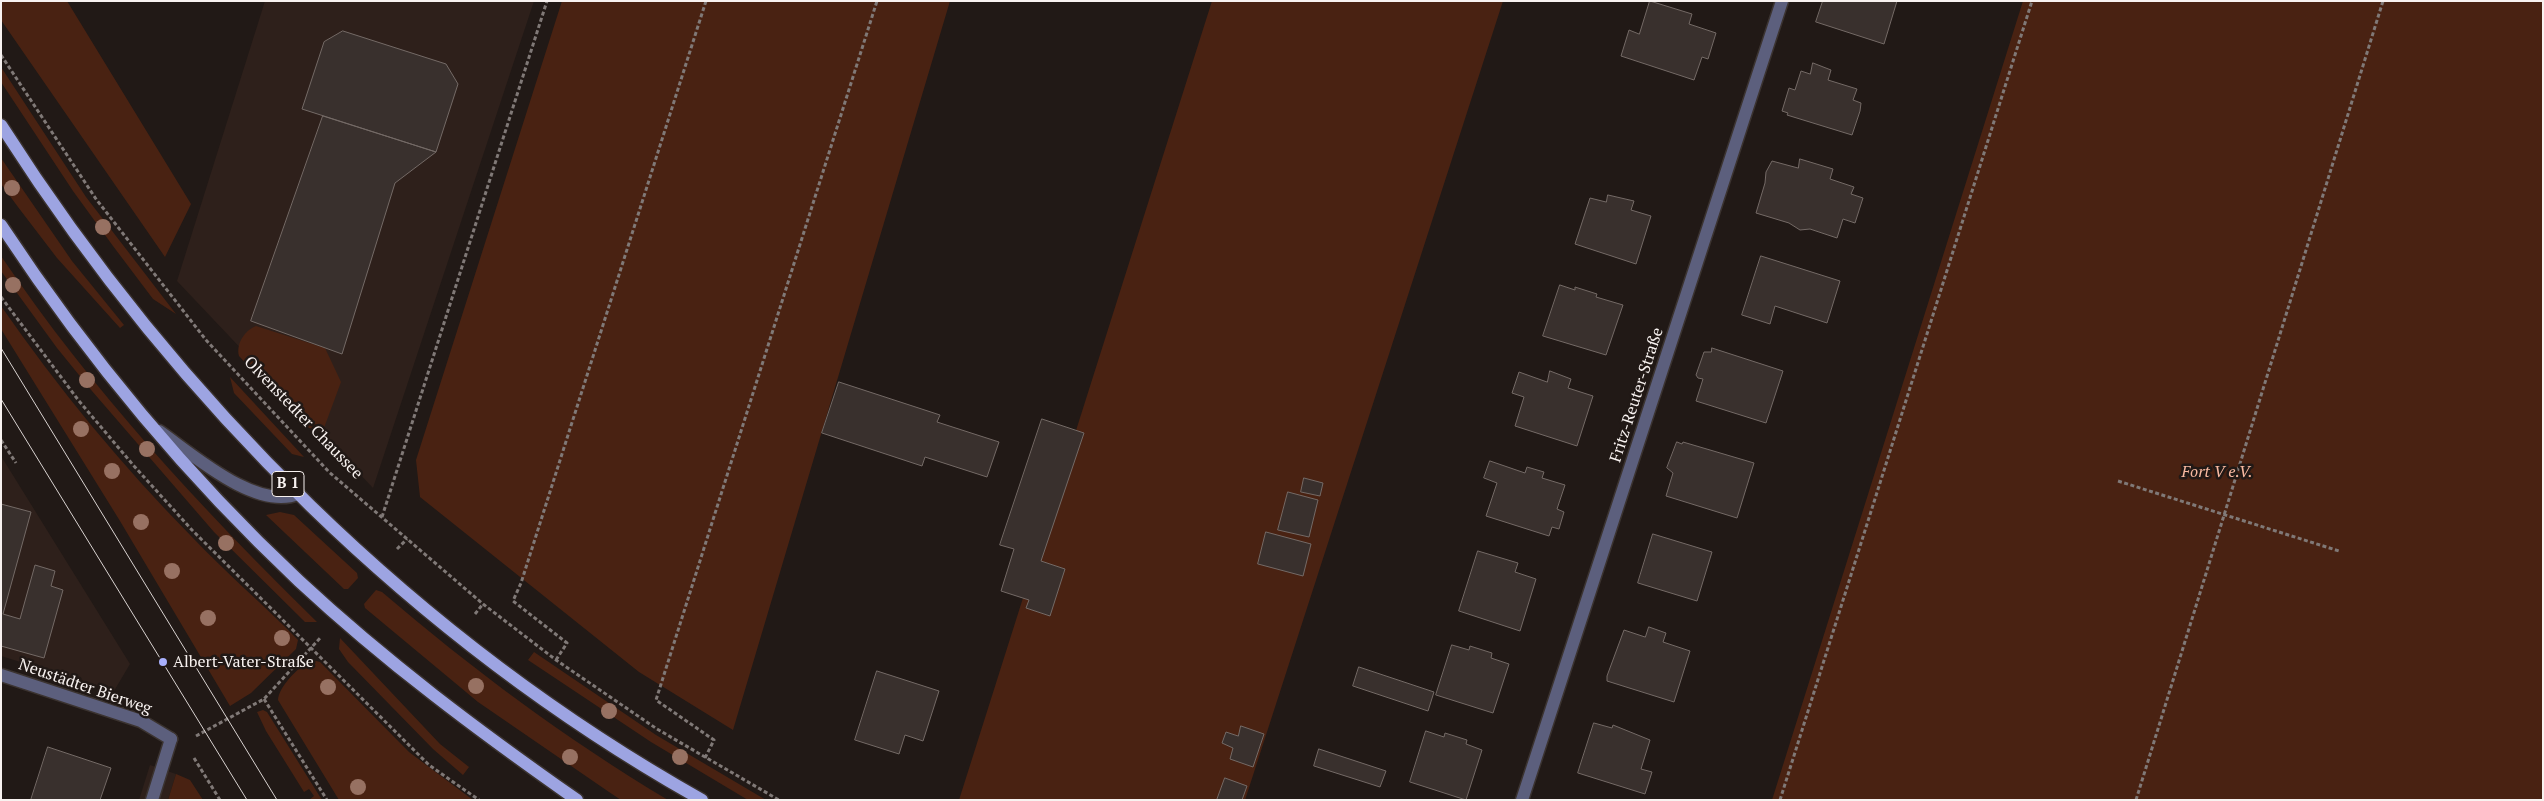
<!DOCTYPE html>
<meta charset="utf-8">
<style>
body{margin:0}
#map{position:relative;width:2544px;height:801px;overflow:hidden;background:#211916;font-family:"PT Serif",serif}
canvas{display:block}
.frame{position:absolute;inset:0;border:2px solid #f8f2f0;pointer-events:none}
</style>
<div id="map">
<canvas width="2544" height="801"></canvas>
<div class="frame"></div>
</div>
<script>
const ctx = document.querySelector('canvas').getContext('2d');
ctx.lineJoin = 'round';
function fillPath(path, color) {
  ctx.fillStyle = color;
  ctx.fill(path, 'evenodd');
}
function trace(path, color, width, dash) {
  ctx.strokeStyle = color;
  ctx.lineWidth = width;
  ctx.lineCap = dash ? 'butt' : 'round';
  ctx.setLineDash(dash || []);
  ctx.stroke(path);
}
function label(font, color, halo, rows, align = 'center') {
  ctx.font = font + ' "PT Serif",serif';
  ctx.lineWidth = 5;
  ctx.setLineDash([]);
  ctx.textBaseline = 'middle';
  ctx.strokeStyle = halo;
  ctx.fillStyle = color;
  for (const [text, x, y, turn = 0] of rows) {
    ctx.save();
    ctx.translate(x, y);
    ctx.rotate((+turn || 0) * Math.PI / 180);
    ctx.textAlign = isNaN(turn) ? turn : align;
    if (halo) ctx.strokeText(text, 0, 0);
    ctx.fillText(text, 0, 0);
    ctx.restore();
  }
}
const built = new Path2D(`
 M265,1H534L373,488L177,281Z
 M1,456L130,664L114,691L1,656Z
 M150,765L176,774L168,800H139Z`);
const green = new Path2D(`
 M1,1H67L191,204L165,257L1,20Z
 M562,1H950L733,730L639,672L420,497L416,460Z
 M1212,1H1503L1245,800H959Z
 M2023,1H2543V800H1772Z
 M1,67L86,197L176,314L153,299L113,246L73,191L1,82Z
 M1,158L72,261L124,325L120,328L57,258L18,207L1,184Z
 M1,256C92,391 201,508 317,622H305L214,532L92,391L57,348L1,271Z
 M1,306C58,388 122,466 192,537C226,573 264,605 298,640L296,649L251,693L230,706L120,521L1,329Z
 M256,326L325,348L341,382L324,428L317,430L305,427L239,356C236,344 244,331 256,326Z
 M230,377L304,457L292,454L234,393Z
 M280,512L294,515L357,573L358,578L348,589H344L266,515Z
 M376,590L382,592C472,669 566,739 668,800H621L609,792L478,702L365,608L364,604Z
 M340,638L440,744L469,767L463,775L433,749L348,662L339,649Z
 M534,652L656,735L766,800H748L651,742L528,660Z
 M312,660L320,662L409,752L473,800H339L278,700C278,687 300,665 312,660Z
 M263,710L267,712L322,800H309L314,796L309,789L304,792L266,731L257,712Z
 M176,774L190,780L203,800H168Z`);
const building = new Path2D(`
 M1650,1L1692,14L1689,24L1716,33L1708,59L1702,57L1694,80L1621,56L1629,30L1639,34Z
 M1823,1H1897L1884,44L1816,22Z
 M343,31L446,64L458,84L436,152L302,109L324,42Z
 M1813,63L1831,70L1828,80L1857,89L1853,100L1861,103L1860,111L1852,135L1787,115L1788,113L1782,111L1789,88L1795,90L1801,71L1810,74Z
 M323,116L436,152L395,183L342,354L251,321Z
 M1800,159L1833,169L1830,179L1854,187L1851,194L1863,198L1855,223L1843,219L1837,238L1810,229L1800,230L1789,223L1756,213L1765,183L1766,172L1772,161L1798,168Z
 M1608,195L1634,201L1631,210L1651,216L1636,264L1575,244L1590,198L1606,202Z
 M1761,256L1840,281L1827,323L1775,306L1770,324L1742,315Z
 M1560,285L1575,290V287L1597,294L1596,297L1623,305L1606,355L1543,336Z
 M1712,348L1783,371L1766,423L1696,401L1703,379L1698,378L1696,375L1704,352H1711Z
 M1550,371L1571,379L1568,388L1593,396L1577,446L1515,426L1524,397L1512,393L1519,372L1547,382Z
 M839,382L940,415L937,422L999,442L987,477L925,457L922,466L822,433Z
 M1042,419L1084,433L1041,561L1065,569L1050,616L1026,608L1029,600L1001,591L1014,549L1000,545Z
 M1677,442L1682,444L1683,442L1754,463L1737,518L1666,496L1673,473L1667,468Z
 M1490,461L1525,473L1527,467L1544,472L1542,478L1565,485L1557,509L1564,512L1559,529L1552,527L1549,536L1486,516L1497,483L1484,478Z
 M1304,478L1323,483L1320,496L1301,492Z
 M1288,492L1318,500L1309,537L1278,530Z
 M1,504L31,512L3,614L20,619L35,565L55,571L51,586L63,590L44,658L1,646Z
 M1266,532L1311,544L1303,576L1258,564Z
 M1653,534L1712,552L1697,601L1638,583Z
 M1478,551L1518,563L1515,572L1536,579L1520,631L1459,611Z
 M1649,627L1666,633L1663,642L1690,651L1674,702L1607,681V676L1624,630L1645,637Z
 M1452,645L1469,650L1470,646L1492,653L1491,658L1509,664L1493,713L1436,695Z
 M1359,667L1434,692L1428,711L1353,686Z
 M877,671L939,691L923,741L905,735L899,754L855,740Z
 M1594,723L1612,728L1613,725L1650,740L1641,769L1652,772L1645,794L1578,773Z
 M1241,726L1264,734L1253,767L1230,759L1233,748L1222,743L1226,732L1238,736Z
 M1426,731L1444,737L1445,733L1467,740L1466,744L1482,750L1466,800L1410,782Z
 M48,747L111,768L100,800H31Z
 M1319,749L1386,771L1380,787L1314,766Z
 M1225,778L1247,786L1242,800H1217Z`);
const path = new Path2D(`
 M1,55L96,199L206,340L329,472L483,604L556,660L657,729L779,800
 M1,297L79,401L134,466L192,530L429,765L479,800
 M1,440L16,463
 M2118,481L2339,551
 M382,517L547,1
 M397,549L407,539
 M475,614L483,604
 M556,660L567,643L513,601L521,583L706,1
 M264,699L327,800
 M196,736L264,699L321,637
 M194,758L220,800
 M705,758L714,740L656,700L877,1
 M1780,800L2032,1
 M2136,800L2383,1`);
const service = new Path2D(`
 M159,431C192,454 256,511 298,494
 M152,800L171,739`);
const minor = new Path2D(`
 M1,675L141,721L171,739
 M1522,800L1782,1`);
const primary = new Path2D(`
 M1,125C176,400 417,640 702,800
 M1,225C86,354 186,475 299,581C386,662 480,732 577,800`);
const tram = new Path2D(`
 M1,348L277,800
 M1,399L247,800`);
const trees = [
 [12,188],
 [103,227],
 [13,285],
 [87,380],
 [81,429],
 [147,449],
 [112,471],
 [141,522],
 [226,543],
 [172,571],
 [208,618],
 [282,638],
 [476,686],
 [328,687],
 [609,711],
 [570,757],
 [680,757],
 [358,787]
];
const markers = [
 [163,662,5,"#a8b0fc"]
];
const shields = [
 [288,484,32]
];
const shieldNames = [
 ["B 1",288,484]
];
const streetNames = [
 ["Fritz-Reuter-Straße",1637,395,-72],
 ["Olvenstedter Chaussee",303,418,46],
 ["Neustädter Bierweg",85,687,19]
];
const parkNames = [
 ["Fort V e.V.",2217,472]
];
const poiNames = [
 ["Albert-Vater-Straße",173,662]
];
fillPath(built, '#2e201b');
fillPath(green, '#492212');
fillPath(building, '#39302d');
trace(building, '#746a66', 1);
trace(service, '#3b3330', 15);
trace(minor, '#3b3330', 15);
trace(primary, '#3b3330', 15);
trace(path, '#807977', 3, [4, 2.5]);
trace(service, '#5c5f7d', 12);
trace(minor, '#5c5f7d', 12);
trace(primary, '#9da4e2', 12);
trace(tram, '#d9d3d1', 1);
ctx.fillStyle = '#977162';
for (const [x, y] of trees) {
  ctx.beginPath();
  ctx.arc(x, y, 8, 0, 2 * Math.PI);
  ctx.fill();
}
for (const [x, y, r, color] of markers) {
  const dot = new Path2D();
  dot.arc(x, y, r, 0, 2 * Math.PI);
  ctx.fillStyle = color;
  ctx.fill(dot);
  trace(dot, '#211916', 2);
}
for (const [x, y, w] of shields) {
  const box = new Path2D();
  box.roundRect(x - w / 2, y - 12.5, w, 25, 4);
  ctx.fillStyle = '#211916';
  ctx.fill(box);
  trace(box, '#f8f2f0', 1);
}
label('bold 15px', '#f8f2f0', null, shieldNames);
label('16px', '#f8f2f0', '#211916', streetNames);
label('italic 16px', '#f8b9a0', '#211916', parkNames);
label('16px', '#f8f2f0', '#211916', poiNames, 'left');
</script>
